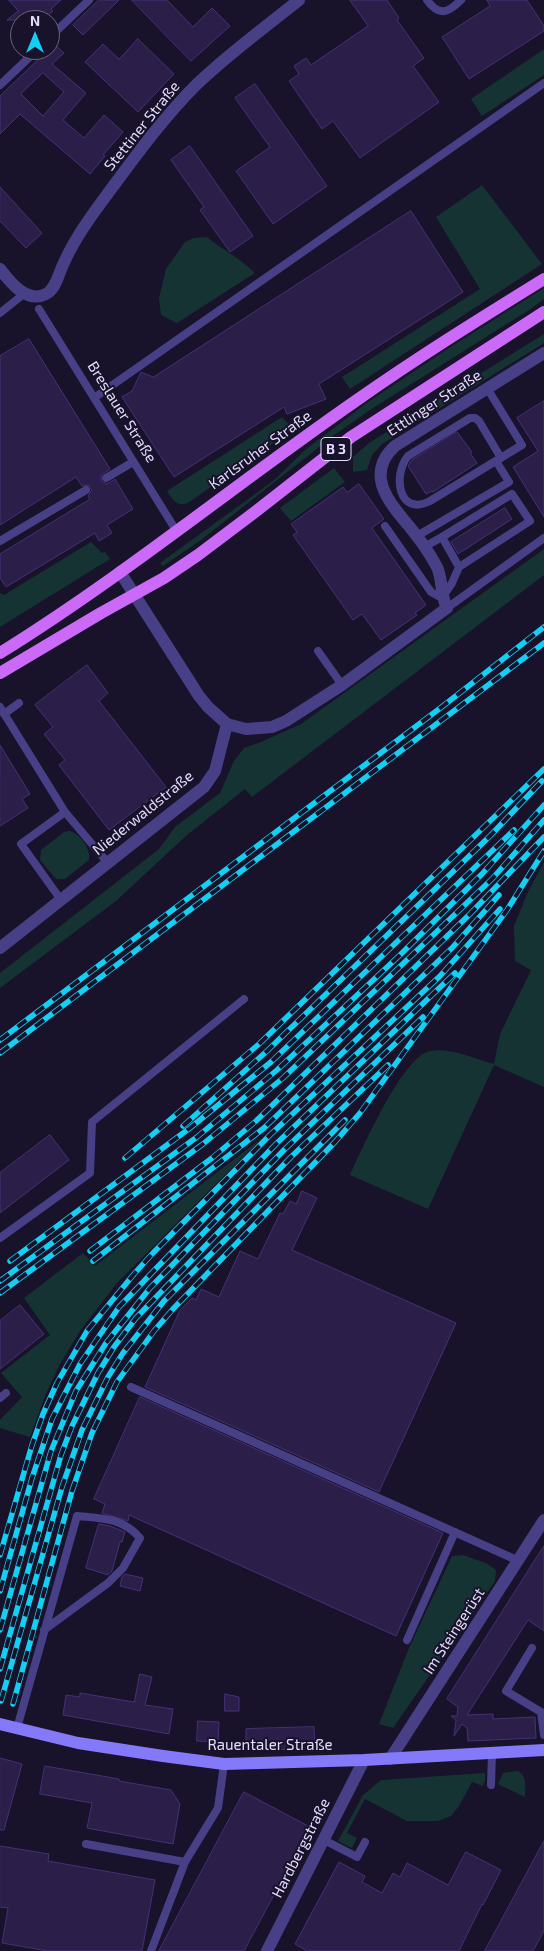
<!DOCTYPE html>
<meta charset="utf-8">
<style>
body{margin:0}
#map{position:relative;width:544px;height:1951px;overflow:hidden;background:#18122a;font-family:"Exo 2",sans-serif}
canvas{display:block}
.north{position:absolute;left:10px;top:10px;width:50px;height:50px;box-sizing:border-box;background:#18122a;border:1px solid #69637e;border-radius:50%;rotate:0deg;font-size:14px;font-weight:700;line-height:20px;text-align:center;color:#e3ddfd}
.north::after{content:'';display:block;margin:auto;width:18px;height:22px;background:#13cff3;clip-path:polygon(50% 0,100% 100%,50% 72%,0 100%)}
</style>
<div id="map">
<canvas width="544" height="1951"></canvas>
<div class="north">N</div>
</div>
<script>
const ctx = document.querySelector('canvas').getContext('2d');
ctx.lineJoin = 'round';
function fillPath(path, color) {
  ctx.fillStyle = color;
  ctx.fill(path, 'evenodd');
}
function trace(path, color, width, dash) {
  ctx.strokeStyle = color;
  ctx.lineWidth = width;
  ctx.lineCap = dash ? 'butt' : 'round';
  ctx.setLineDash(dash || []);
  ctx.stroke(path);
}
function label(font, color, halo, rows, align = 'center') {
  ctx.font = font + ' "Exo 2",sans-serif';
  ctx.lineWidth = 4;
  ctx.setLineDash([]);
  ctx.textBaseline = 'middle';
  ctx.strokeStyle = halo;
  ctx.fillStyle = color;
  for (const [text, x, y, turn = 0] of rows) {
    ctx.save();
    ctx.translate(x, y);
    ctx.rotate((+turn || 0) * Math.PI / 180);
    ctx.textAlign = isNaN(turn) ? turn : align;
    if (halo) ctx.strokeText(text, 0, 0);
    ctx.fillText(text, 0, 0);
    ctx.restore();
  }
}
const green = new Path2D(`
 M544,49V75L482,116L471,99Z
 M482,185L542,264L350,389L342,377L480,289L436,217Z
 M207,237C223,250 240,258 255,273L177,323L161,315L159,298L166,269L185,242L194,238Z
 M544,288V299L529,310L370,410L333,436L201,540L163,566L160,563L273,481L305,450L368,402L449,348Z
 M544,334V343L382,444L372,455L367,470L353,472V457L369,443Z
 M282,417L293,429L188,503C178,507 172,500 167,491Z
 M334,468L345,482L291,521L280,508Z
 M91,542L102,553L105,552L110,559L0,627V593L4,595Z
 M544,549V575L252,797L245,789L187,835L116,901L0,988V973L159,849L175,827L220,793L234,761L244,748L261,742L301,724Z
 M69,831C80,833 91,849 89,860L65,879H56L40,860L41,850L64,832Z
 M544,862V1087L494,1065L428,1209L350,1175C362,1149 403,1056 430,1051C452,1047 474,1059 494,1064L500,1034L531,970L515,961L514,926L527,894Z
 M263,1137L117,1283L80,1331L60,1364L45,1396L30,1437L0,1428V1420L22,1397L1,1373L50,1335L24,1298L83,1253L95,1266Z
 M463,1555L486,1563L496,1570L495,1581L393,1728L379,1724L409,1648L452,1556Z
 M517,1771C528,1775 525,1788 525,1797L498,1784L503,1773Z
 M485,1773V1780L483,1786L472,1782L459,1806L451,1816L438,1821H407L365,1799L347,1833L357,1838L352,1848L338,1841L363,1795L381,1780Z`);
const building = new Path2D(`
 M9,0H61L51,9L53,11L42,20H7L18,11Z
 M99,0H119L83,35L73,25Z
 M132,0H167L193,27L212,8L230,26L191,61Z
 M350,0H387L399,18L397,20L424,58L413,66L439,102L360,158L333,121L322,129L289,81L299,74L294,66L306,58L311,65L368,26Z
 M487,0H527L544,26V31L469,79L442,37L490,6Z
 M138,39L174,74L138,112L85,62L103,44L119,59Z
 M54,44L64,53L52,64L86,93L63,120L84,138L104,115L123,132L103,155L105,156L90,174L20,114L0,134V96L48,50H50ZM43,73L64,92L43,116L21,94Z
 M255,84L327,186L273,224L236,171L270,147L235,98Z
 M190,146L253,236L230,252L200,210L204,207L171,160Z
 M0,187L42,233L26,248L0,221Z
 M411,211L463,292L319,384L326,399L287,414L284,407L174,477L122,397L132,391L141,372L153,377Z
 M29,339L110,469L101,475V481L107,484L115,479L133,509L107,525L112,533L99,541L95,533L6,587L0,578V554L90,499L88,496L92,490L88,485L82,486L76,477L0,525V356Z
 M544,401V517L513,467L538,451L517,418Z
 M457,432L472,452L470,453L477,463L433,492L432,491L426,494L408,466L412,460Z
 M359,484L384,519L372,528L426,605L415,613L417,615L381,640L362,614L353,620L293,535L297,532L291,524L343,487L347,492Z
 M505,508L512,519L458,554L451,542Z
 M87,665L108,693L99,701L166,787L109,830L59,765L65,760L44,734L53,727L35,705Z
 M0,745L30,794L22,799L28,808L0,826Z
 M50,1135L69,1160L0,1213V1173Z
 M302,1191L317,1198L292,1250L456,1323L379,1492L145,1387L180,1310L192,1298L196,1300L201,1289L219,1297L240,1251L258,1259L280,1213L283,1214L290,1201L296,1204Z
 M20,1305L44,1334L0,1369V1321Z
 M140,1397L443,1533L396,1636L129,1515L128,1521L102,1513L105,1504L94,1499Z
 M99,1524L110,1526L125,1532L122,1542H120L112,1571L108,1575L86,1568Z
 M544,1546V1631L528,1620L467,1715L493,1714V1719L535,1717L536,1738L468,1741L467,1728L462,1724L454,1736L456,1720L451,1716H457L458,1707L447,1699Z
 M125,1574L143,1578L140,1591L120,1586L122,1577Z
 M140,1674L152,1677L145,1705L173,1709L169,1734L63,1715L66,1695L80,1697V1693L134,1702Z
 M225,1694L239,1697V1711H225Z
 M198,1721L219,1722L218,1742L197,1741Z
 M314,1727L315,1749L246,1750V1729Z
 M0,1758L22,1764L4,1830H0Z
 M45,1766L119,1779V1781L171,1790L180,1804L173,1844L87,1828L92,1803L40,1794Z
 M244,1792L310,1827L244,1951H159Z
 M544,1841V1931L533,1951H485Z
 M0,1846L49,1854L48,1861L155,1880L142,1951H48L2,1943L8,1908L0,1907Z
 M466,1852L501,1870L483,1905L482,1904L459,1951H307L295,1944L339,1862L365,1876L362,1882L382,1893L393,1873L400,1877L407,1863L448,1885Z`);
const lane = new Path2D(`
 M427,0C439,17 448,13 461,0
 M50,37L89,0
 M0,85L37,50
 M39,309L177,532
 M0,313L25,293
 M487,388L522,445L430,501C399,517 392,476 408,456L470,418H475L479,421L501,458
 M94,398L544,83
 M106,478L133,462
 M385,526L431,592L442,598L452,583L459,567L530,521L512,494L442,537L459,567
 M417,536L509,482L496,461
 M0,541L86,490
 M424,547L442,537
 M447,608L544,538
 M318,651L342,685
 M0,707L65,812
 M4,714L19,703
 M61,900L21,844L65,812L108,863
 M0,1238L90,1173L92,1122L244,999
 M131,1387L519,1561
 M0,1398L6,1393
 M407,1640L455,1532
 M532,1648L506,1691L541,1712L544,1735
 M17,1728L77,1516C102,1518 123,1518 140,1538L123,1568L108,1583L44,1630
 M491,1785L492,1753
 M324,1840L357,1857L365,1842
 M86,1844L185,1862L218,1808L224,1764
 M151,1951L185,1862`);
const street = new Path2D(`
 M0,269C10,282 27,304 46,294C54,290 57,280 60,272C70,246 86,223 103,200C132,161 161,120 196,85C228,54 264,28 299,0
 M227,724L246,729L272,727L286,721L342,685L447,608C440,594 443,580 437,567C431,556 424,545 416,535C404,519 384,500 381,480C379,466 385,455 395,446L544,353
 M0,948L204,787L215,771L227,724L208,707L199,696L120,572
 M390,1759L544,1520
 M267,1951L364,1760`);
const secondary = new Path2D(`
 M0,1724L78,1743L163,1756L224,1764L364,1760L544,1750`);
const primary = new Path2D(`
 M0,653C124,576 237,483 357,400C418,357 481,318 544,279
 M0,673L101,613L164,578L198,555L255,512L351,437L544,312`);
const rail = new Path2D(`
 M0,1040L443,706L544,627
 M0,1053L544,643
 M183,1126L267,1051L491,835L542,781
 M125,1158L259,1044L544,769
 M90,1251L212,1158L256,1121L470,914L544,837
 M10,1261L190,1128L271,1062L514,830
 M93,1261L264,1128L452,948L499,895
 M0,1281L197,1137L277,1070L400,955L482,874L544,805
 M0,1293L203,1144L283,1078L492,879L544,820
 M0,1555L32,1445L43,1414L57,1383L87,1331L134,1274L153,1253L270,1135L440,976L500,909
 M0,1591L32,1478L52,1419L80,1364L119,1307L277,1143L455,973
 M0,1630L51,1451L76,1391L106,1343L150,1288L284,1150L423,1017
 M0,1669L61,1455L72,1426L98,1373L114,1347L136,1318L291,1157L388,1065
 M1,1701L62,1487L82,1430L108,1377L123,1353L164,1301L345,1120
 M13,1704L72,1491L92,1433L117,1382L154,1331L173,1309L335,1142L360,1113L507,910L544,851`);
const shields = [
 [336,449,30]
];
const shieldNames = [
 ["B 3",336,449]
];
const streetNames = [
 ["Stettiner Straße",142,126,-51],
 ["Ettlinger Straße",434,403,-33],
 ["Breslauer Straße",122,412,58],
 ["Karlsruher Straße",260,450,-36],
 ["Niederwaldstraße",143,813,-39],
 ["Im Steingerüst",454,1631,-57],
 ["Rauentaler Straße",270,1745],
 ["Hardbergstraße",301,1848,-63]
];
fillPath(green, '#163334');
fillPath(building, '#2b1f4a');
trace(building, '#443275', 1);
trace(lane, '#474086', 8);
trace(street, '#474086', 12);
trace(secondary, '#8479f8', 12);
trace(primary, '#cb6af8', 12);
trace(rail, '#13cff3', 5.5);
trace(rail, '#18122a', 4, [11]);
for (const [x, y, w] of shields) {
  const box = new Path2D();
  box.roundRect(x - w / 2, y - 11.5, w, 23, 4);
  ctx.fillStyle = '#18122a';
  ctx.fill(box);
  trace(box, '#e3ddfd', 1);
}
label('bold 14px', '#e3ddfd', null, shieldNames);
label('15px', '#e3ddfd', '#18122a', streetNames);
</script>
